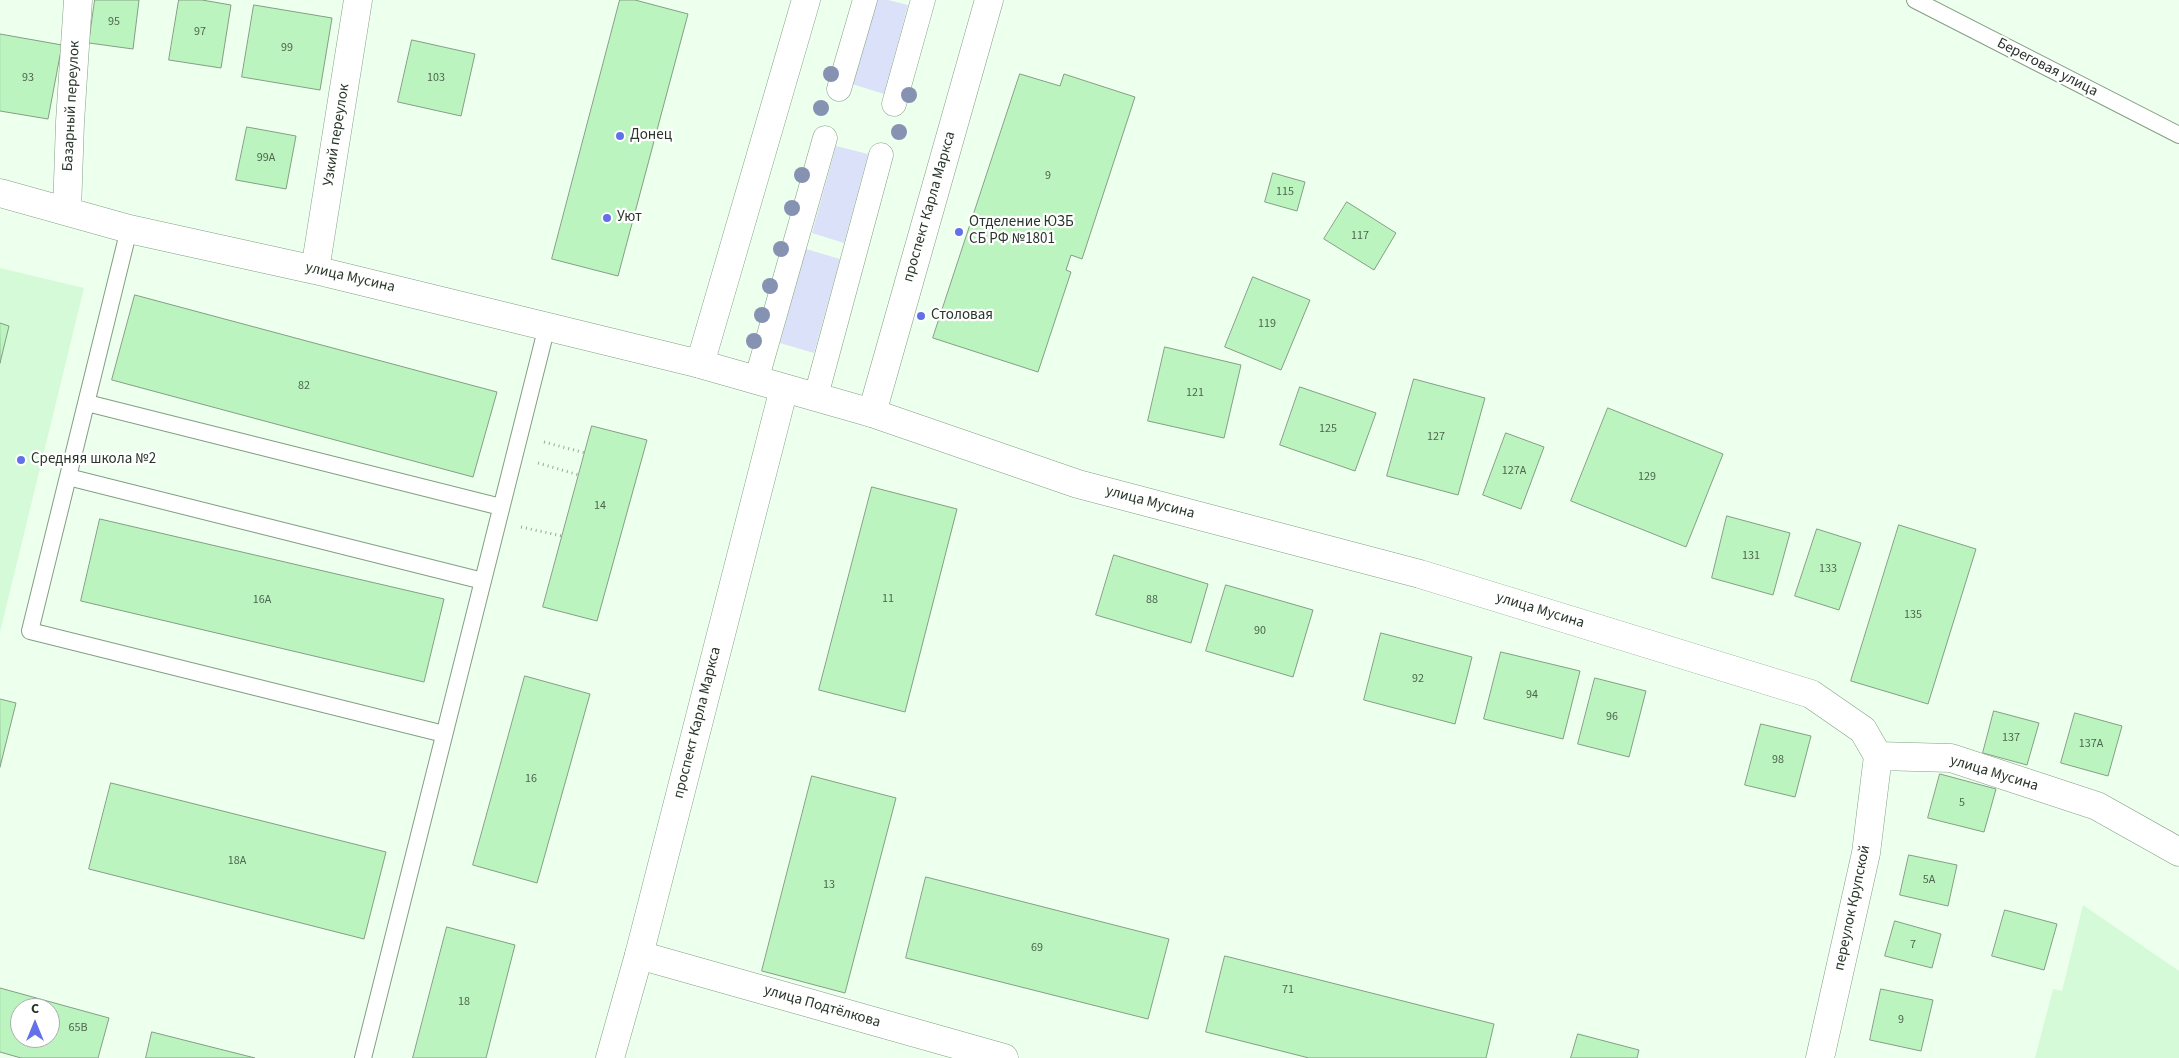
<!DOCTYPE html>
<meta charset="utf-8">
<style>
body{margin:0}
#map{position:relative;width:2179px;height:1058px;overflow:hidden;background:#edffed;font-family:"Source Sans 3",sans-serif}
canvas{display:block}
.north{position:absolute;left:10px;top:998px;width:50px;height:50px;box-sizing:border-box;background:#fff;border:1px solid #a9aeaa;border-radius:50%;rotate:0deg;font-size:14px;font-weight:700;line-height:20px;text-align:center;color:#29352a}
.north::after{content:'';display:block;margin:auto;width:18px;height:22px;background:#6371e9;clip-path:polygon(50% 0,100% 100%,50% 72%,0 100%)}
</style>
<div id="map">
<canvas width="2179" height="1058"></canvas>
<div class="north">С</div>
</div>
<script>
const ctx = document.querySelector('canvas').getContext('2d');
ctx.lineJoin = 'round';
function fillPath(path, color) {
  ctx.fillStyle = color;
  ctx.fill(path, 'evenodd');
}
function trace(path, color, width, dash) {
  ctx.strokeStyle = color;
  ctx.lineWidth = width;
  ctx.lineCap = dash ? 'butt' : 'round';
  ctx.setLineDash(dash || []);
  ctx.stroke(path);
}
function label(font, color, halo, rows, align = 'center') {
  ctx.font = font + ' "Source Sans 3",sans-serif';
  ctx.lineWidth = 4.5;
  ctx.setLineDash([]);
  ctx.textBaseline = 'middle';
  ctx.strokeStyle = halo;
  ctx.fillStyle = color;
  for (const [text, x, y, turn = 0] of rows) {
    ctx.save();
    ctx.translate(x, y);
    ctx.rotate((+turn || 0) * Math.PI / 180);
    ctx.textAlign = isNaN(turn) ? turn : align;
    if (halo) ctx.strokeText(text, 0, 0);
    ctx.fillText(text, 0, 0);
    ctx.restore();
  }
}
const built = new Path2D(`
 M0,268L84,288L0,632Z
 M2083,905L2179,971V1058H2035L2053,989L2062,991Z`);
const green = new Path2D(`
 M875,0H888L908,5L884,94L852,84Z
 M836,146L868,154L844,243L812,233Z
 M806,249L840,259L814,353L780,343Z`);
const building = new Path2D(`
 M95,0H139L133,49L89,43Z
 M179,0H202L231,5L221,68L169,60Z
 M620,0H635L688,14L618,276L552,259Z
 M254,5L332,18L320,90L242,77Z
 M0,34L62,45L48,119L0,111Z
 M412,40L475,54L461,116L398,102Z
 M1020,74L1060,86L1064,74L1135,97L1082,259L1071,255L1066,270L1071,272L1038,372L933,338Z
 M247,127L296,136L286,189L236,180Z
 M1273,173L1305,182L1297,211L1265,202Z
 M1347,202L1396,233L1374,270L1324,239Z
 M1253,277L1310,300L1281,370L1225,347Z
 M135,295L497,392L473,477L112,380Z
 M0,323L9,326L0,363Z
 M1165,347L1241,365L1224,438L1148,421Z
 M1414,379L1485,398L1458,495L1387,476Z
 M1300,387L1376,413L1355,471L1280,445Z
 M1608,408L1723,454L1686,547L1571,501Z
 M592,426L647,440L597,621L543,607Z
 M1506,433L1544,447L1521,509L1483,495Z
 M872,487L957,509L905,712L819,690Z
 M1727,516L1790,533L1773,595L1712,578Z
 M100,519L444,599L424,682L81,601Z
 M1899,525L1976,549L1928,704L1851,681Z
 M1817,529L1861,543L1839,610L1795,596Z
 M1114,555L1208,584L1191,643L1096,615Z
 M1226,585L1313,610L1293,677L1206,651Z
 M1381,633L1472,657L1455,724L1364,700Z
 M1501,652L1580,671L1563,739L1484,719Z
 M525,676L590,694L537,883L473,865Z
 M1595,678L1646,691L1629,757L1578,744Z
 M0,699L16,703L0,767Z
 M1994,711L2039,723L2027,765L1983,753Z
 M2075,713L2122,726L2108,776L2061,763Z
 M1761,724L1811,736L1795,797L1745,785Z
 M1940,774L1996,789L1984,832L1928,818Z
 M812,776L896,798L845,993L762,971Z
 M111,783L386,852L364,939L89,869Z
 M1909,855L1957,865L1948,906L1900,895Z
 M926,877L1169,939L1148,1019L906,958Z
 M2005,910L2057,924L2044,970L1992,956Z
 M1895,921L1941,934L1932,968L1885,956Z
 M447,927L515,945L486,1058H413Z
 M1225,956L1494,1024L1486,1058H1309L1206,1032Z
 M0,988L109,1018L98,1058H21L0,1052ZM20,1008H50V1038H20Z
 M1881,989L1933,1000L1921,1051L1870,1040Z
 M152,1032L255,1058H146Z
 M1578,1034L1639,1050L1637,1058H1571Z`);
const path = new Path2D(`
 M544,442L585,453
 M538,463L579,475
 M521,527L562,536`);
const service = new Path2D(`
 M1915,0L2179,135
 M129,229L30,631L444,734
 M87,403L501,507
 M68,477L483,581
 M363,1058L547,326`);
const pedestrian = new Path2D(`
 M839,89L865,0
 M894,104L923,0
 M756,381L825,138
 M816,396L881,155`);
const minor = new Path2D(`
 M0,193L129,229L315,270L700,364
 M67,211L70,122L78,0
 M315,270L358,0
 M872,413L1078,484L1420,574L1811,694L1863,730L1878,756L1951,758L2097,806L2179,852
 M639,955L1004,1058
 M1820,1058L1866,853L1878,756`);
const tertiary = new Path2D(`
 M806,0L700,364L872,413L989,0
 M610,1058L639,955L784,388`);
const trees = [
 [831,74],
 [909,95],
 [821,108],
 [899,132],
 [802,175],
 [792,208],
 [781,249],
 [770,286],
 [762,315],
 [754,341]
];
const markers = [
 [620,136,5,"#6371e9"],
 [607,218,5,"#6371e9"],
 [959,232,5,"#6371e9"],
 [921,316,5,"#6371e9"],
 [21,460,5,"#6371e9"]
];
const numberNames = [
 ["95",114,22],
 ["97",200,32],
 ["99",287,48],
 ["93",28,78],
 ["103",436,78],
 ["99А",266,158],
 ["9",1048,176],
 ["115",1285,192],
 ["117",1360,236],
 ["119",1267,324],
 ["82",304,386],
 ["121",1195,393],
 ["125",1328,429],
 ["127",1436,437],
 ["127А",1514,471],
 ["129",1647,477],
 ["14",600,506],
 ["131",1751,556],
 ["133",1828,569],
 ["11",888,599],
 ["16А",262,600],
 ["88",1152,600],
 ["135",1913,615],
 ["90",1260,631],
 ["92",1418,679],
 ["94",1532,695],
 ["96",1612,717],
 ["137",2011,738],
 ["137А",2091,744],
 ["98",1778,760],
 ["16",531,779],
 ["5",1962,803],
 ["18А",237,861],
 ["5А",1929,880],
 ["13",829,885],
 ["7",1913,945],
 ["69",1037,948],
 ["71",1288,990],
 ["18",464,1002],
 ["9",1901,1020],
 ["65В",78,1028]
];
const streetNames = [
 ["Береговая улица",2047,68,27],
 ["Базарный переулок",72,106,-87],
 ["Узкий переулок",337,135,-81],
 ["проспект Карла Маркса",930,207,-74],
 ["улица Мусина",350,278,13],
 ["улица Мусина",1150,503,15],
 ["улица Мусина",1540,611,17],
 ["проспект Карла Маркса",698,723,-76],
 ["улица Мусина",1994,774,17],
 ["переулок Крупской",1853,908,-78],
 ["улица Подтёлкова",822,1007,16]
];
const poiNames = [
 ["Донец",630,136],
 ["Уют",617,218],
 ["Отделение ЮЗБ",969,223],
 ["СБ РФ №1801",969,240],
 ["Столовая",931,316],
 ["Средняя школа №2",31,460]
];
fillPath(built, '#d5fad7');
fillPath(green, '#dbe1f8');
fillPath(building, '#bcf4bf');
trace(building, '#839f84', 1);
trace(service, '#839f84', 18);
trace(pedestrian, '#839f84', 25);
trace(minor, '#839f84', 29);
trace(tertiary, '#839f84', 29);
trace(path, '#99a899', 3, [1, 4]);
trace(service, '#fff', 16);
trace(pedestrian, '#fff', 24);
trace(minor, '#fff', 28);
trace(tertiary, '#fff', 28);
ctx.fillStyle = '#8692b2';
for (const [x, y] of trees) {
  ctx.beginPath();
  ctx.arc(x, y, 8, 0, 2 * Math.PI);
  ctx.fill();
}
for (const [x, y, r, color] of markers) {
  const dot = new Path2D();
  dot.arc(x, y, r, 0, 2 * Math.PI);
  ctx.fillStyle = color;
  ctx.fill(dot);
  trace(dot, '#fff', 2);
}
label('12px', '#4e654f', null, numberNames);
label('15px', '#29352a', '#fff', streetNames);
label('15px', '#29352a', '#fff', poiNames, 'left');
</script>
